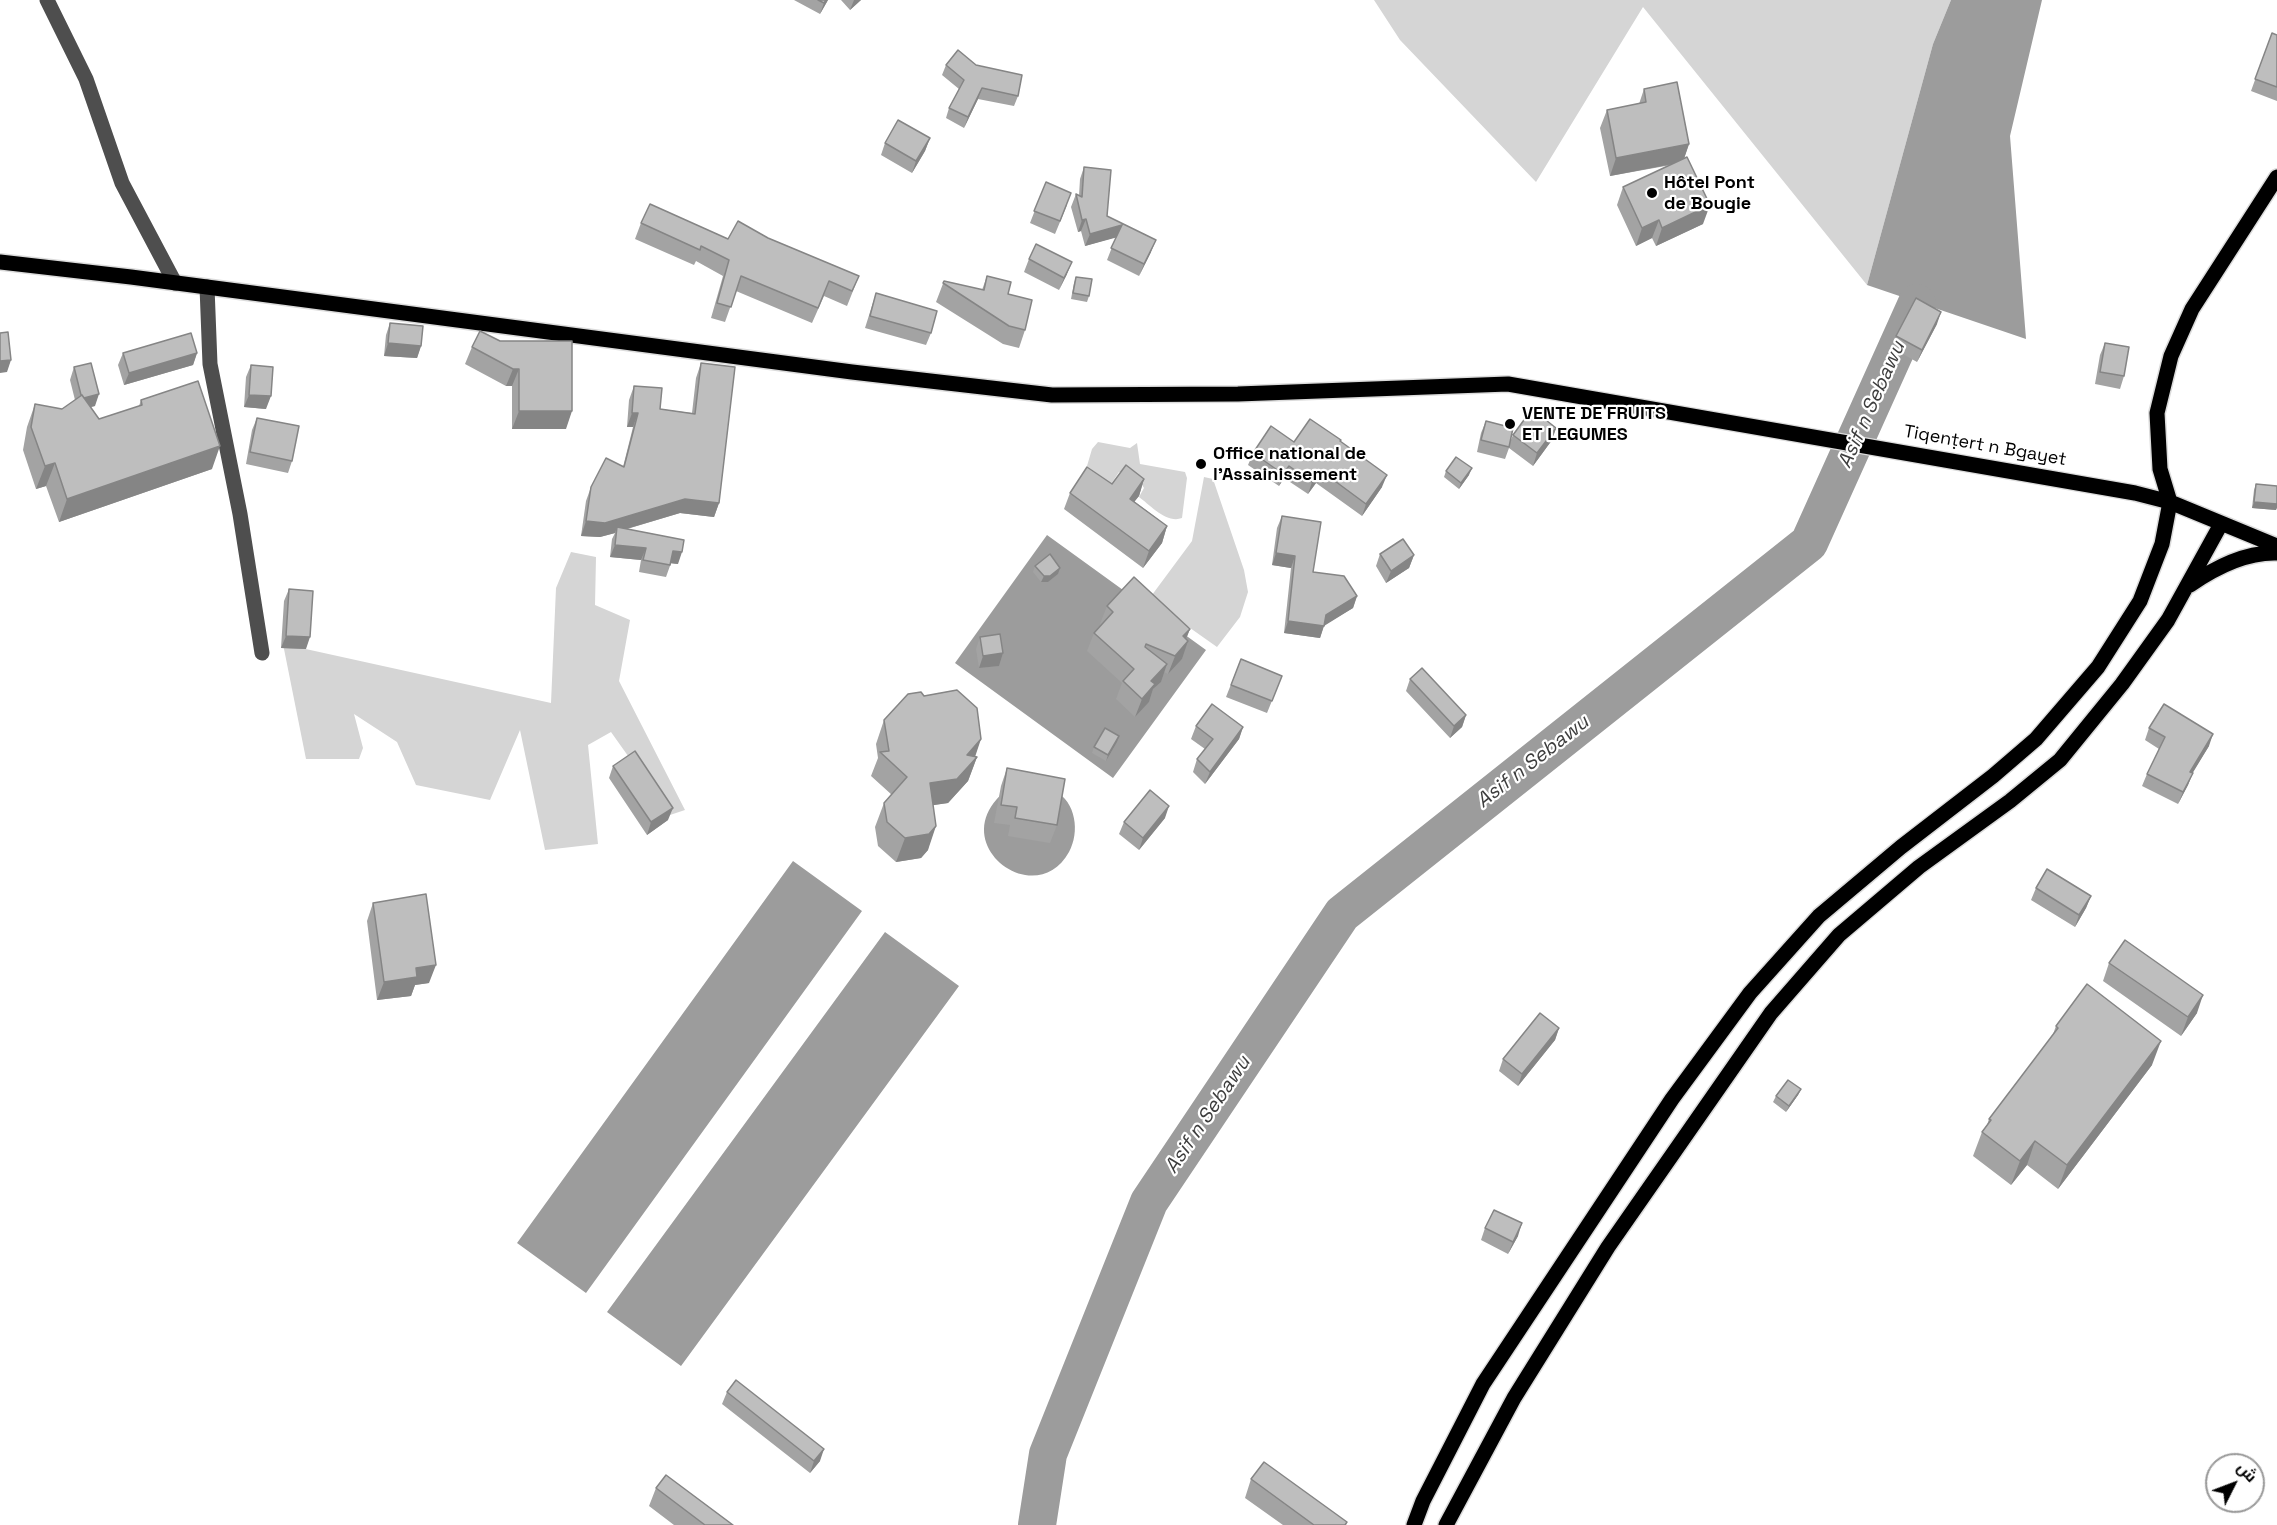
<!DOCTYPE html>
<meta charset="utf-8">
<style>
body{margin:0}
#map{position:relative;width:2277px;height:1525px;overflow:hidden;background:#fff;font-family:"Space Grotesk",Cairo,sans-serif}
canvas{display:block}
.north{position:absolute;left:2205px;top:1453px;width:60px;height:60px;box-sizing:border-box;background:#fff;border:2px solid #999;border-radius:50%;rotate:48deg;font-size:16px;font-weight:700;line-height:24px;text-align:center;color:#000}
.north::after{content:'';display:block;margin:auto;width:21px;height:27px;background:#000;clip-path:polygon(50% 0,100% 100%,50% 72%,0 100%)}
</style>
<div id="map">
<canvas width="2277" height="1525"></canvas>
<div class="north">ش</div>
</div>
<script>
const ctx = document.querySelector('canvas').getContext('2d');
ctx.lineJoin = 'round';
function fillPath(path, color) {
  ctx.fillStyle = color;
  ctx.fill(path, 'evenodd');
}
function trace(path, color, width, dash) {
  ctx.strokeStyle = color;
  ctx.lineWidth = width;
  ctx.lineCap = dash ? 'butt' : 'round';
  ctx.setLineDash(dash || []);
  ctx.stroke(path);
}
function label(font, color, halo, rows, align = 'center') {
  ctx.font = font + ' "Space Grotesk",sans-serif';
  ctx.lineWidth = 4.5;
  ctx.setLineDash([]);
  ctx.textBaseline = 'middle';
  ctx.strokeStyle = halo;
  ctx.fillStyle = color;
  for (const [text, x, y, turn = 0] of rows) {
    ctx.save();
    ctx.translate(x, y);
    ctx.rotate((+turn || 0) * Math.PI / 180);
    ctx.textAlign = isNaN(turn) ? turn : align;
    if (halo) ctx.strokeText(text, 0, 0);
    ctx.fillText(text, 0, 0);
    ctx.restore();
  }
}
const green = new Path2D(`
 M1374,0H1951L1933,44L1867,285L1643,7L1536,182L1400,40Z
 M1098,442L1130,448L1137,443L1140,464L1185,472L1187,478L1182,518C1167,524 1150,505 1139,497L1144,488L1136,475L1119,472L1111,484L1087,466L1092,449Z
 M1204,477L1213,479L1244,570L1248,592L1240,617L1217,647L1149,599L1192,541Z
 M571,552L596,557L595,605L630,620L619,681L685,810L670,815L611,732L588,745L598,844L545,850L520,730L490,800L416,785L397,742L354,714L363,748L359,759H306L283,644L551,703L556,588Z`);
const water = new Path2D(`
 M1951,0H2042L2010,136L2026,339L1867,285L1933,44Z
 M1047,535L1206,650L1113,778L955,663Z
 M1009,788C1020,788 1046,786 1055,791C1076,802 1080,832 1069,852C1035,914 939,840 1009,788Z
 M793,861L862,911L586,1293L517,1243Z
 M885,932L959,986L681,1366L607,1312Z`);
const river = new Path2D(`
 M1037,1525L1048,1454L1149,1202L1342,914L1809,543L1917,303`);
const minor = new Path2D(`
 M47,0L86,79L122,183L175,283
 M207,287L210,364L240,514L262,653`);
const major = new Path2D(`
 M0,262L131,277L852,372L1052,395L1238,394L1508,384L2135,493L2170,502L2277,546
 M2190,585C2216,567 2245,552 2277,553
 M1414,1525L1423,1501L1483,1384L1672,1099L1750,993L1819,916L1901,847L1993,776L2036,739L2098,667L2140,601L2162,544L2170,502L2160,469L2157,413L2171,356L2192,309L2277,177
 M1446,1525L1514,1398L1608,1247L1771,1013L1839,935L1919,867L2010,801L2060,760L2122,684L2168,620L2221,524`);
const wall = new Path2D(`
 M794,0H828L820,14Z
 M841,0H861L850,10Z
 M2272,33L2277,35V101L2251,91Z
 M946,65H976L1018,96L1014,106L978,99L964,128L946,118L949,108L959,89L942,75Z
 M1644,89L1689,144L1684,158L1703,224L1656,246L1652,238L1636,246L1617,205L1623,187L1671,165L1610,176L1600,128L1607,110L1639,104Z
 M930,138L925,151L912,173L881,155L885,143Z
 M1084,167L1107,216L1151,252L1139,276L1107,260L1116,237L1085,246L1081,231L1078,232L1071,207L1076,194L1079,196L1080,179Z
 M1046,182L1067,205L1055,234L1030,223Z
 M641,223L728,239L768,238L859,276L847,306L824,296L812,323L736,291L725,322L711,318L723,276L696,261L694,265L635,239Z
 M1029,259L1067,274L1059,290L1024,272Z
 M987,276L1008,294L1025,330L1019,348L1003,344L936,302L944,281L982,290Z
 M1076,277L1089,296L1087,302L1071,299L1074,283Z
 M876,293L931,333L926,345L865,328Z
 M390,323L421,346L417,358L384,356L386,335Z
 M1937,324L1917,362L1892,348L1896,336Z
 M500,341L566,429H512V386H506L465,364L472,347Z
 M2105,343L2124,376L2120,389L2095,384L2100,355Z
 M123,353H197L193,365L124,385L118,365Z
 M701,363L719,503L714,517L680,513L627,529L678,564L671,563L666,577L639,572L641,560L610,557L612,539L615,533L600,537L581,536L586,501L591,487L623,467L633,427H627L629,400L634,386L660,409L692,413L696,378Z
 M251,365L266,409L244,407L246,377Z
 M74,367L95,406L91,407L99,419L139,406L141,400L212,469L59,522L46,486L36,489L23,450L27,427L35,404L62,409L75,400L70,380Z
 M257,418L292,461L288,473L246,464L252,430Z
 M1486,421L1510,442L1513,435L1556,428L1552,440L1533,466L1509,448L1505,459L1477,452L1481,433Z
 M1294,442H1340L1382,487L1362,516L1316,483L1308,494L1284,478L1279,486L1248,465L1253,453Z
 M1446,471L1469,475L1459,489L1444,477Z
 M1144,479L1139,496L1134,501L1167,526L1162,543L1143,568L1064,509L1070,493L1112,484Z
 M2256,484L2277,486L2276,510L2252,508L2254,490Z
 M1282,516L1313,572L1357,596L1353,608L1324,625L1320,638L1284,633L1291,568L1272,565L1277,528Z
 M1380,554L1414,555L1409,568L1386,583L1376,566Z
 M1035,566L1058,574L1048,582H1041L1033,572Z
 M289,589L306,649L281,648L284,601Z
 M1107,606L1190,629L1186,639L1182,659L1168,674L1164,672L1161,682L1153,689L1149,702L1135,717L1116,699L1122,683L1087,651L1094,633L1101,625L1100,624Z
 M980,637L1003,653L999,666L979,668L976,649Z
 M1241,659L1282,676L1267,713L1226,697Z
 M1410,679L1466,715L1462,727L1450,738L1406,691Z
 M884,720L977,757L968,781L948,803L933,805L928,850L921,858L896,862L878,846L875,827L884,803L892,795L871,776L878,758L876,744Z
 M1196,726L1243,727L1239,739L1205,784L1193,772L1197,759L1205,749L1191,739Z
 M2149,728L2209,746L2192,773L2188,785L2178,804L2142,786L2147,774L2159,749L2145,740Z
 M1117,742L1106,761L1092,753L1094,747Z
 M613,766L668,820L647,835L609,778Z
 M1007,768L1057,825L1050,843L1008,836L1010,825L994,823L1001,786Z
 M1165,818L1139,850L1119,834L1124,822Z
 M2036,888L2091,896L2086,908L2075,927L2031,900Z
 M373,903L429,983L415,985L411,996L377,1000L367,921Z
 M2109,963L2197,1013L2181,1036L2103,981Z
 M2056,1026L2152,1065L2058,1189L2027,1165L2011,1185L1973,1156L1982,1132L1987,1125L1989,1119L2052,1037Z
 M1559,1028L1555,1040L1518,1086L1499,1071L1503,1059Z
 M1801,1089L1798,1095L1786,1112L1773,1102L1776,1096Z
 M1485,1228L1518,1236L1508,1254L1481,1240Z
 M727,1392L820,1461L810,1473L722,1404Z
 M1251,1479L1347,1522L1346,1525H1283L1245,1498Z
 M656,1488L733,1525H674L649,1506Z`);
const shadedWall = new Path2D(`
 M826,0H828L820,14L824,3Z
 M854,0H861L850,10Z
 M982,88L978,99L964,128L968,117Z
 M930,138L925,151L912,173L916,161Z
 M1689,144L1683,162L1610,176L1616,158Z
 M1710,205L1703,224L1656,246L1662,228Z
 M1086,219L1081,231L1078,232L1082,220Z
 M1659,220L1652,238L1636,246L1642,228Z
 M1122,225L1118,237L1085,246L1090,234Z
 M1156,240L1151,252L1139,276L1144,264Z
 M1072,262L1067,274L1059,290L1064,278Z
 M1941,312L1937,324L1917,362L1922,350Z
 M388,343L421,346L417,358L384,356Z
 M197,353L193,365L124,385L129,373Z
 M11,360L7,372L0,373V361Z
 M513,369H519L512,386H506Z
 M99,394L95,406L77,410L82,398Z
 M249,395L271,396L266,409L244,407Z
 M519,411H572L566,429H512Z
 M632,413H638L633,427H627Z
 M1556,428L1552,440L1533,466L1537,453Z
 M220,446L212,469L59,522L67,499Z
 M55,463L46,486L36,489L45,466Z
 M1289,466L1284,478L1279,486L1283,474Z
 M1472,468L1469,475L1459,489L1461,483Z
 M1320,470L1316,483L1308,494L1312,482Z
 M1387,475L1382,487L1362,516L1366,504Z
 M1144,479L1139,496L1124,515L1130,499Z
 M685,499L719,503L714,517L680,513L616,532L617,527L615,533L600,537L581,536L586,521Z
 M2254,502L2277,504V508L2276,510L2252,508Z
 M1167,526L1162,543L1143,568L1149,551Z
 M615,545L646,548L641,560L610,557Z
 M673,551L682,552L678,564L668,563Z
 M1276,553L1295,556L1291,568L1272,565Z
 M1414,555L1409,568L1386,583L1391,571Z
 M1060,568L1058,574L1048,582H1041L1044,576Z
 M1357,596L1353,608L1324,626L1320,638L1284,633L1288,621L1326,615Z
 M1190,629L1183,646L1188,641L1182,659L1168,674L1183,636Z
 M286,636L310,637L306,649L281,648Z
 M1003,653L999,666L979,668L983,656Z
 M1167,664L1161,682L1153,689L1149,702L1135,717L1142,699L1151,681Z
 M1466,715L1462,727L1450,738L1454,726Z
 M1243,727L1239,739L1205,784L1210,772Z
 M2213,734L2209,746L2186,784L2190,772Z
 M1119,736L1117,742L1106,761L1108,755Z
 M981,739L974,760L977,757L968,781L948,803L921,807L930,783L967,755Z
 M2193,773L2188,785L2178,804L2183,792Z
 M1169,806L1165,818L1139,850L1143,838Z
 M673,808L668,820L647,835L651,822Z
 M936,826L928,850L921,858L896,862L905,838Z
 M2091,896L2086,908L2075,927L2079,915Z
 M436,965L429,983L415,985L411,996L377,1000L384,982L416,968Z
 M2203,995L2197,1013L2181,1036L2188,1017Z
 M1559,1028L1555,1040L1518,1086L1522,1074Z
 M2161,1041L2152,1065L2058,1189L2067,1165Z
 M1801,1089L1798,1095L1786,1112L1789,1106Z
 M2035,1141L2027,1165L2011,1185L2020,1161Z
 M1522,1223L1518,1236L1508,1254L1513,1242Z
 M824,1449L820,1461L810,1473L814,1461Z`);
const building = new Path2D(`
 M818,0H826L824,3Z
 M2272,33L2277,35V87L2255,79Z
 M958,50L976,65L1022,75L1018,96L982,88L968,117L949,108L964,80L946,65Z
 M1677,82L1689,144L1616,158L1607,110L1646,102L1644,89Z
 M898,120L930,138L916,161L885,143Z
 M1687,157L1710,205L1662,228L1659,220L1642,228L1623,187Z
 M1084,167L1111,170L1107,216L1156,240L1144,264L1111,248L1122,225L1090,234L1086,219L1082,220L1076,194L1082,197Z
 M1046,182L1071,193L1060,221L1034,211Z
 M650,204L728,239L738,221L768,238L859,276L852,291L829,281L818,308L741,276L731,307L717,303L729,260L701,246L700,250L641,223Z
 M1036,244L1072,262L1064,278L1029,259Z
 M987,276L1011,282L1008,294L1032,300L1025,330L1009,326L943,283L944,281L984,290Z
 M1076,277L1092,279L1089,296L1073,293Z
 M876,293L937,311L931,333L870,316Z
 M1916,298L1941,312L1922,350L1896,336Z
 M390,323L423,326L421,346L388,343Z
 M480,331L500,341H572V411H519V369H513L472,347Z
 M8,332L11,360L0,361V333Z
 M191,333L197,353L129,373L123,353Z
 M2105,343L2129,347L2124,376L2100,372Z
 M91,363L99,394L84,398L82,395H81L74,367Z
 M701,363L735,367L719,503L685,499L605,523L586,521L591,487L606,458L624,467L638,413H632L634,386L662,388L660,409L695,414Z
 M251,365L273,367L271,396L249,395Z
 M198,381L220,446L67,499L55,463L45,466L31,427L35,404L62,409L82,395L99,419L142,405L141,400Z
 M1532,409L1556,428L1537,453L1513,435Z
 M257,418L299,426L292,461L250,452Z
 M1310,419L1341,440L1340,441L1387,475L1366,504L1320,470L1312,482L1289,466L1283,474L1253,453L1271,426L1294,442Z
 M1486,421L1513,428L1509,447L1481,440Z
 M1456,457L1472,468L1461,483L1446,471Z
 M1126,465L1144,479L1130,499L1167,526L1149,551L1070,493L1087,467L1112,484Z
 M2256,484L2277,486V504L2254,502Z
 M1282,516L1321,522L1313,572L1344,576L1357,596L1326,615L1324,626L1288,621L1295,556L1276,553Z
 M617,527L684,540L682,552L673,551L670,565L643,560L646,548L615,545Z
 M1403,539L1414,555L1391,571L1380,554Z
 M1050,554L1060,568L1050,576H1044L1035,566Z
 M1134,577L1190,629L1183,636L1188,641L1175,656L1146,644L1145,647L1167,664L1151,681L1155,684L1142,699L1123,681L1134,669L1094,633L1113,612L1107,606Z
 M289,589L313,591L310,637L286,636Z
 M1000,634L1003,653L983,656L980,637Z
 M1241,659L1282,676L1272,701L1231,685Z
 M1422,668L1466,715L1454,726L1410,679Z
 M957,690L977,708L981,739L967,755L977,757L957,779L930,783L936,826L929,834L905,838L887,822L884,803L907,777L880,752L889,751L884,720L908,694L921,692L924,696Z
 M1212,704L1243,727L1210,772L1197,759L1213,739L1196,726Z
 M2164,704L2213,734L2190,772L2193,773L2183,792L2147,774L2165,737L2149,728Z
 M1105,728L1119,736L1108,755L1094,747Z
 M635,751L673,808L651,822L613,766Z
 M1007,768L1065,779L1057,825L1015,818L1017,807L1001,805Z
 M1150,790L1169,806L1143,838L1124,822Z
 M2047,869L2091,896L2079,915L2036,888Z
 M426,894L436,965L416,968L417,977L384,982L373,903Z
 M2125,940L2203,995L2188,1017L2109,963Z
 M2087,984L2161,1041L2067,1165L2035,1141L2020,1161L1982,1132L1991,1120L1989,1119L2058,1028L2056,1026Z
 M1540,1013L1559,1028L1522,1074L1503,1059Z
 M1788,1080L1801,1089L1789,1106L1776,1096Z
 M1494,1210L1522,1223L1513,1242L1485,1228Z
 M736,1380L824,1449L814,1461L727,1392Z
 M1264,1462L1347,1522L1345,1525H1314L1251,1479Z
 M666,1475L733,1525H705L656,1488Z`);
const markers = [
 [1652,193,6,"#000"],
 [1510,424,6,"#000"],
 [1201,464,6,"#000"]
];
const poiNames = [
 ["Hôtel Pont",1664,183],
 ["de Bougie",1664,204],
 ["VENTE DE FRUITS",1522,414],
 ["ET LEGUMES",1522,435],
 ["Office national de",1213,454],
 ["l'Assainissement",1213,475]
];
const streetNames = [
 ["Tiqenṭert n Bgayet",1985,446,10]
];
const waterNames = [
 ["Asif n Sebawu",1872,405,-66],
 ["Asif n Sebawu",1533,762,-38],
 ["Asif n Sebawu",1208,1115,-56]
];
fillPath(green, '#d5d5d5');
fillPath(water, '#9c9c9c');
trace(river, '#9c9c9c', 38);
trace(major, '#dbdbdb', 18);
trace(minor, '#4e4e4e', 15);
trace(major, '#000', 15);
fillPath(wall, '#a3a3a3');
fillPath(shadedWall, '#858585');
fillPath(building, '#bebebe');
trace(building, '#858585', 1.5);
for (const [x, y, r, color] of markers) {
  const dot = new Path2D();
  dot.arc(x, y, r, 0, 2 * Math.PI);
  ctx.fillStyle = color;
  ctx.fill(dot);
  trace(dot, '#fff', 2);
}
label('bold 18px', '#000', '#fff', poiNames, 'left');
label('18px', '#000', '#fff', streetNames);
label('italic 20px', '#3d3d3d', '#fff', waterNames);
</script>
